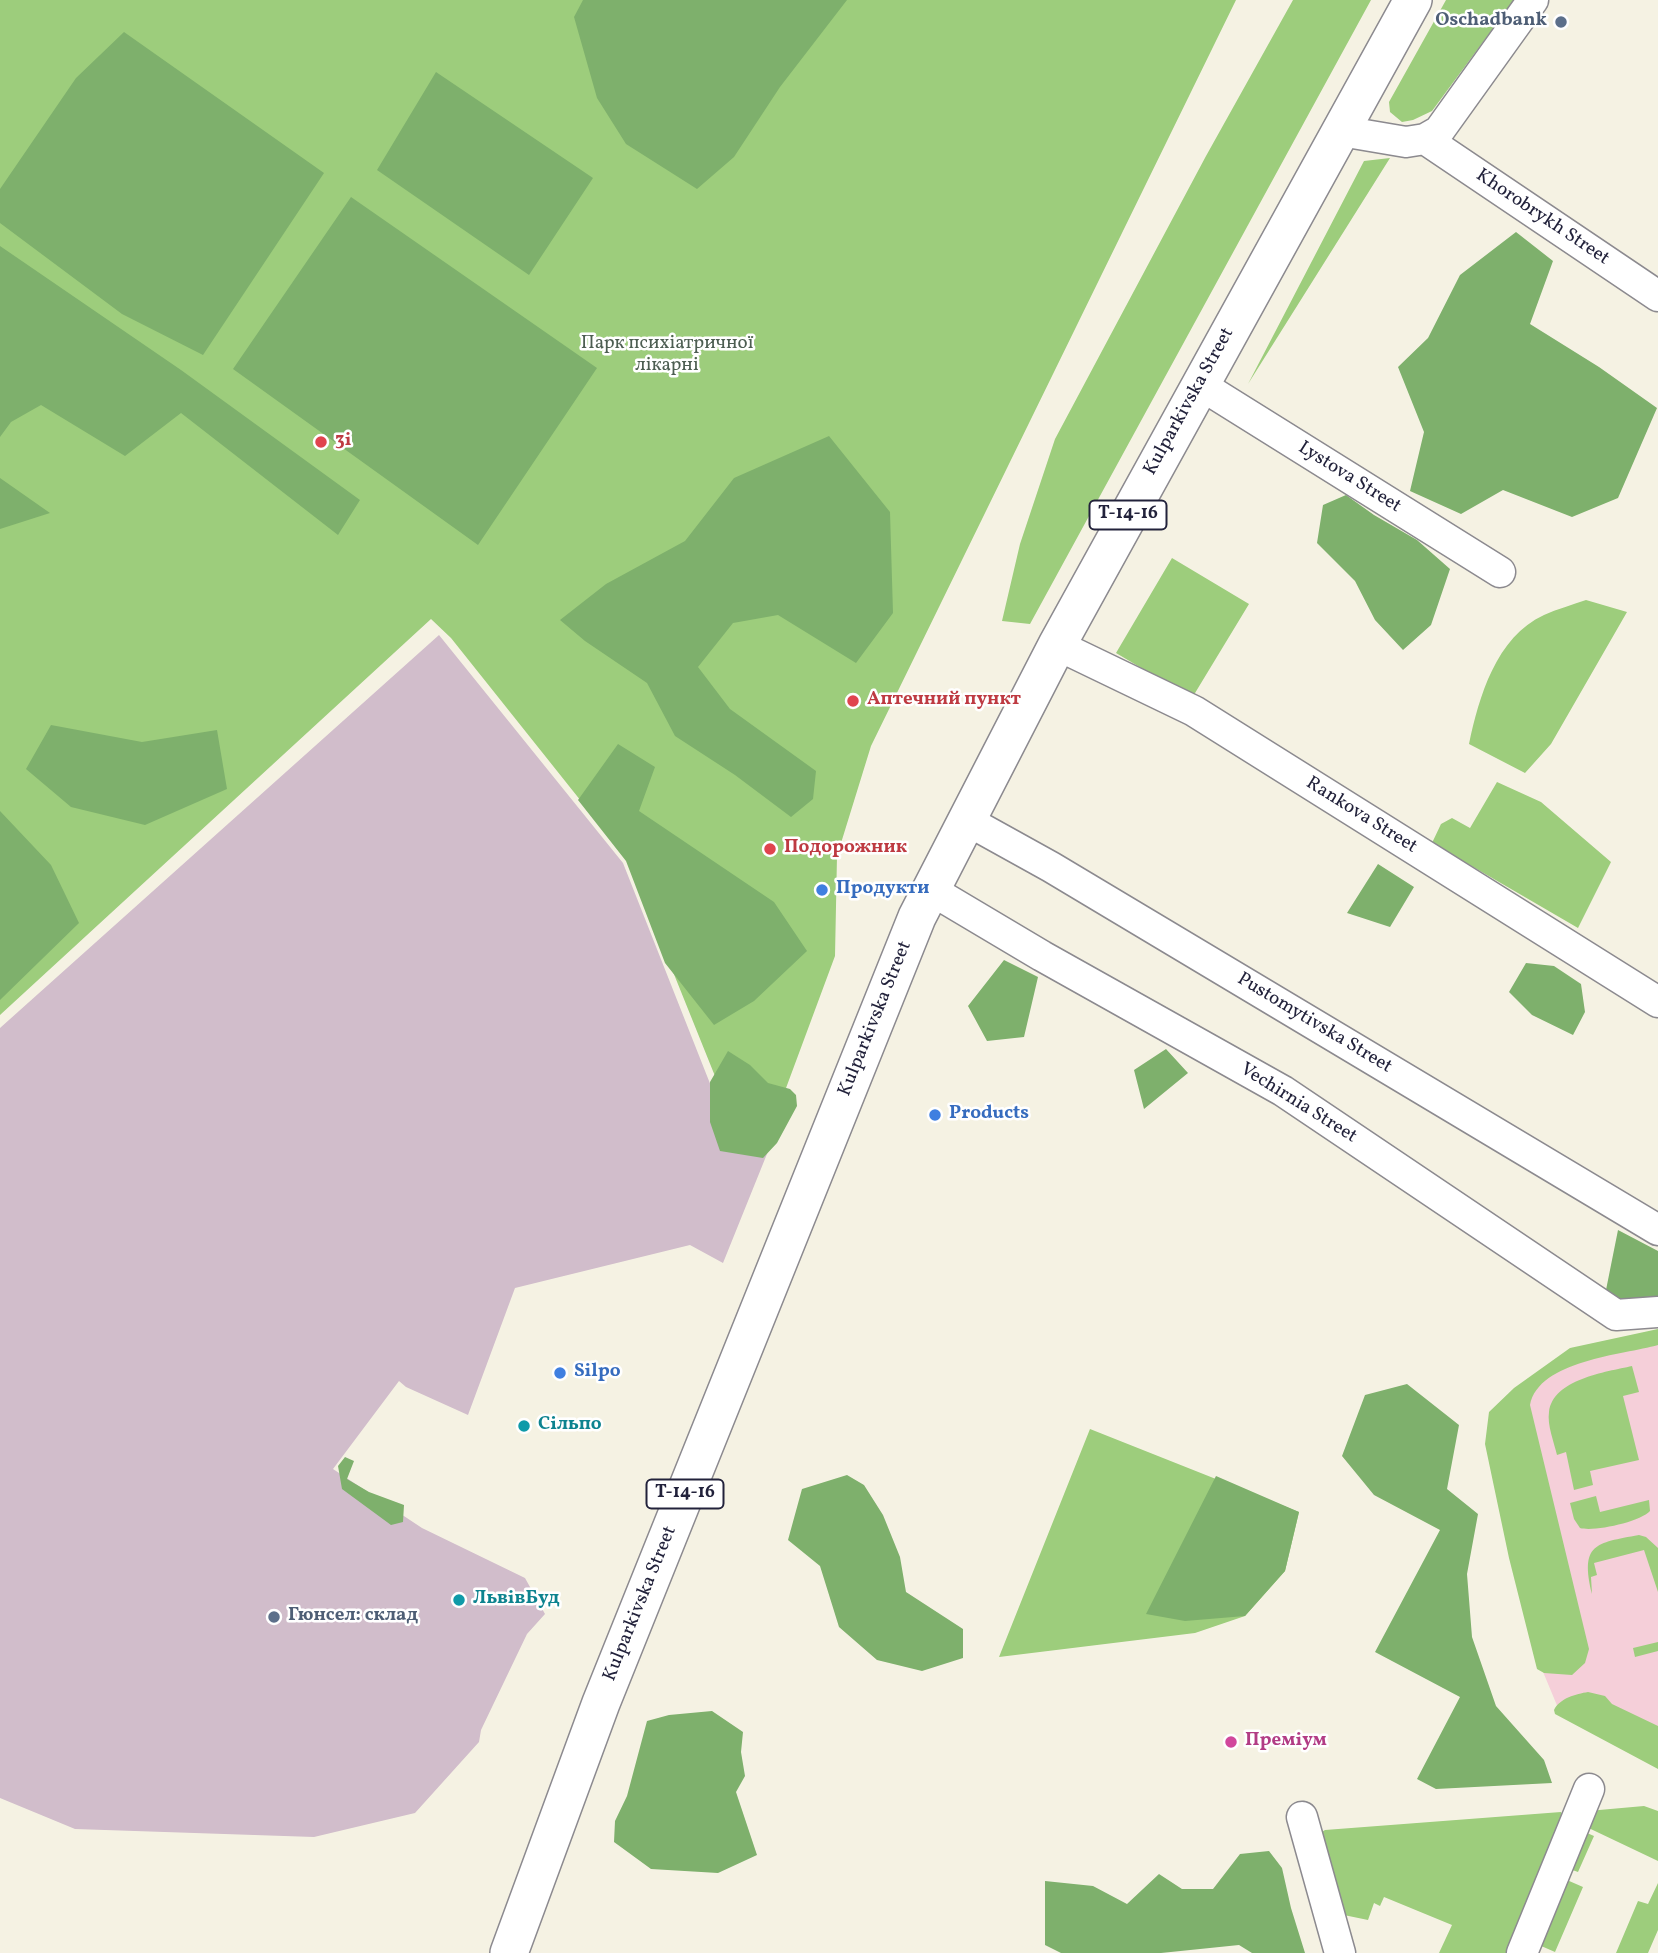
<!DOCTYPE html>
<meta charset="utf-8">
<style>
body{margin:0}
canvas{display:block;background:#f5f2e3}
</style>
<canvas width="1658" height="1953"></canvas>
<script>
const ctx = document.querySelector('canvas').getContext('2d');
ctx.lineJoin = 'round';
function fillPath(path, color) {
  ctx.fillStyle = color;
  ctx.fill(path, 'evenodd');
}
function trace(path, color, width, dash) {
  ctx.strokeStyle = color;
  ctx.lineWidth = width;
  ctx.lineCap = dash ? 'butt' : 'round';
  ctx.setLineDash(dash || []);
  ctx.stroke(path);
}
function label(font, color, halo, rows, align = 'center') {
  ctx.font = font + ' Vollkorn,serif';
  ctx.lineWidth = 5;
  ctx.setLineDash([]);
  ctx.textBaseline = 'middle';
  ctx.strokeStyle = halo;
  ctx.fillStyle = color;
  for (const [text, x, y, turn = 0] of rows) {
    ctx.save();
    ctx.translate(x, y);
    ctx.rotate((+turn || 0) * Math.PI / 180);
    ctx.textAlign = isNaN(turn) ? turn : align;
    if (halo) ctx.strokeText(text, 0, 0);
    ctx.fillText(text, 0, 0);
    ctx.restore();
  }
}
const built = new Path2D(`
 M1658,1335V1766L1561,1715L1541,1667L1494,1410L1552,1368Z`);
const industrial = new Path2D(`
 M439,635L623,863L724,1119L773,1139L723,1263L690,1245L515,1288L468,1415L406,1387L399,1381L333,1469L422,1528L525,1578L545,1614L527,1634L481,1730L479,1742L415,1813L314,1837L75,1829L0,1798V1028Z`);
const green = new Path2D(`
 M0,0H1236L871,746L837,856L835,956L776,1115L723,1096L628,860L451,638L431,619L0,1015Z
 M1293,0H1371L1030,624L1002,621L1020,544L1055,439L1206,156Z
 M1446,0H1514L1432,111L1413,120L1402,122L1390,112L1389,102Z
 M1390,158L1248,384L1364,161Z
 M1172,558L1249,604L1192,698L1116,653Z
 M1586,600L1627,612L1551,744L1525,773L1469,744C1479,697 1496,637 1544,615C1557,609 1572,605 1586,600Z
 M1497,782L1541,802L1611,862L1578,928L1432,843L1441,824L1452,818L1470,828Z
 M1658,1329V1345C1623,1355 1539,1360 1530,1405L1589,1649L1585,1663L1572,1675L1544,1673L1537,1669L1509,1558L1485,1444L1489,1412L1514,1388L1570,1348Z
 M1632,1366L1639,1392L1623,1396L1639,1460L1590,1471L1593,1485L1574,1490L1566,1452L1557,1455C1554,1442 1547,1425 1549,1412C1553,1379 1606,1372 1632,1366Z
 M1090,1429L1299,1512L1285,1571L1245,1616L1195,1633L999,1657Z
 M1596,1496L1600,1512L1649,1500L1650,1511C1640,1522 1594,1532 1580,1528L1574,1519L1570,1503Z
 M1639,1535L1646,1537L1658,1548V1592L1644,1550L1594,1563L1597,1575L1591,1577L1592,1594C1580,1544 1595,1543 1639,1535Z
 M1658,1642V1651L1635,1657L1633,1648Z
 M1588,1692L1605,1696L1612,1704L1658,1726V1769L1555,1714L1554,1710C1560,1698 1576,1694 1588,1692Z
 M1644,1806L1658,1811V1861L1576,1822L1588,1811Z
 M1561,1812L1564,1821L1515,1953H1439L1452,1925L1384,1897L1380,1906L1374,1903L1368,1920L1339,1914L1320,1833L1325,1830Z
 M1580,1830L1594,1836L1578,1872L1564,1867Z
 M1560,1877L1583,1887L1555,1952L1532,1942Z
 M1658,1883V1930L1648,1953H1616L1638,1901L1648,1904Z`);
const forest = new Path2D(`
 M583,0H847L780,87L734,157L697,189L626,144L597,98L574,17Z
 M124,32L324,173L203,355L122,314L0,223V189L76,78Z
 M436,72L593,178L529,275L377,170Z
 M351,197L597,368L478,545L233,369Z
 M1516,232L1553,261L1530,324L1599,367L1657,408L1618,498L1572,517L1503,490L1461,514L1410,491L1424,432L1398,367L1428,338L1460,275Z
 M0,246L181,370L360,500L338,535L181,413L125,456L41,405L11,422L0,437Z
 M829,436L890,512L893,613L856,663L778,615L733,623L698,667L730,709L816,771L813,799L791,817L735,775L675,736L647,683L585,641L560,620L606,584L685,541L734,478Z
 M0,478L50,513L0,529Z
 M1346,495L1374,515L1417,540L1450,569L1431,625L1403,650L1375,620L1355,581L1317,543L1323,505Z
 M51,725L142,742L217,730L227,789L145,825L71,807L26,769Z
 M618,744L655,767L639,811L774,902L807,951L754,1001L714,1025L665,963L626,861L578,800Z
 M0,811L51,865L79,923L0,1000Z
 M1378,864L1414,887L1390,927L1347,913Z
 M1004,960L1038,977L1024,1037L987,1041L968,1006Z
 M1526,963L1554,966L1581,984L1585,1012L1573,1035L1532,1015L1509,992Z
 M1166,1049L1188,1073L1144,1109L1134,1070Z
 M728,1051L750,1065L768,1083L790,1089L796,1095L797,1106L777,1143L763,1158L720,1151L710,1122V1082Z
 M1618,1230L1658,1251V1315L1605,1295Z
 M1407,1384L1459,1425L1447,1489L1478,1514L1467,1574L1472,1637L1496,1706L1544,1760L1552,1783L1436,1789L1417,1779L1460,1697L1375,1652L1440,1530L1374,1495L1342,1456L1365,1395Z
 M345,1457L354,1461L347,1479L369,1492L404,1505L403,1522L391,1525L342,1489L338,1466Z
 M847,1475L864,1485L883,1515L900,1557L906,1592L963,1629V1658L922,1671L877,1660L839,1627L820,1566L788,1540L802,1489Z
 M1216,1476L1299,1512L1285,1571L1245,1616L1185,1621L1146,1614Z
 M712,1711L743,1732L741,1752L745,1776L736,1792L757,1855L718,1873L651,1869L614,1842L615,1821L627,1796L647,1721L669,1715Z
 M1269,1851L1282,1868L1291,1908L1305,1953H1252L1239,1945L1161,1953H1061L1045,1945V1881L1093,1886L1127,1904L1159,1874L1182,1889H1213L1240,1854Z`);
const minor = new Path2D(`
 M1341,131L1406,142L1425,139L1439,131L1533,0
 M1425,139L1658,296
 M1199,384L1500,572
 M1057,645L1194,711L1658,1002
 M968,821L1051,867L1658,1230
 M931,890L1042,956L1283,1091L1616,1315L1658,1312
 M1302,1817L1340,1953
 M1522,1953L1589,1789`);
const major = new Path2D(`
 M509,1953L601,1703L917,917L1057,645L1413,0`);
const markers = [
 [1561,22,7,"#5c6f8a"],
 [321,442,7,"#e0444e"],
 [853,701,7,"#e0444e"],
 [770,849,7,"#e0444e"],
 [822,890,7,"#3f7fe0"],
 [935,1115,7,"#3f7fe0"],
 [560,1373,7,"#3f7fe0"],
 [524,1426,7,"#0f9aa8"],
 [459,1600,7,"#0f9aa8"],
 [274,1617,7,"#5c6f8a"],
 [1231,1742,7,"#d1479c"]
];
const shields = [
 [1128,515,77],
 [685,1494,77]
];
const shieldNames = [
 ["Т-14-16",1128,515],
 ["Т-14-16",685,1494]
];
const serviceNames = [
 ["Oschadbank",1547,22],
 ["Гюнсел: склад",288,1617,"left"]
];
const streetNames = [
 ["Khorobrykh Street",1542,218,34],
 ["Kulparkivska Street",1190,402,-61],
 ["Lystova Street",1349,478,32],
 ["Rankova Street",1361,816,32],
 ["Kulparkivska Street",876,1019,-68],
 ["Pustomytivska Street",1314,1024,31],
 ["Vechirnia Street",1298,1104,32],
 ["Kulparkivska Street",641,1604,-68]
];
const parkNames = [
 ["Парк психіатричної",667,345],
 ["лікарні",667,367]
];
const healthNames = [
 ["3і",335,442],
 ["Аптечний пункт",867,701],
 ["Подорожник",784,849]
];
const shopNames = [
 ["Продукти",836,890],
 ["Products",949,1115],
 ["Silpo",574,1373]
];
const cultureNames = [
 ["Сільпо",538,1426],
 ["ЛьвівБуд",473,1600]
];
const hotelNames = [
 ["Преміум",1245,1742]
];
fillPath(built, '#f5cfd9');
fillPath(industrial, '#d1bdcb');
fillPath(green, '#9dcd7c');
fillPath(forest, '#7eb06c');
trace(minor, '#8c8a8f', 33);
trace(major, '#8c8a8f', 40);
trace(minor, '#fff', 30);
trace(major, '#fff', 37);
for (const [x, y, r, color] of markers) {
  const dot = new Path2D();
  dot.arc(x, y, r, 0, 2 * Math.PI);
  ctx.fillStyle = color;
  ctx.fill(dot);
  trace(dot, '#fff', 2.5);
}
for (const [x, y, w] of shields) {
  const box = new Path2D();
  box.roundRect(x - w / 2, y - 14.5, w, 29, 5);
  ctx.fillStyle = '#fff';
  ctx.fill(box);
  trace(box, '#22223b', 2);
}
label('bold 18px', '#22223b', null, shieldNames);
label('bold 19px', '#4e5e75', '#fff', serviceNames, 'right');
label('19px', '#22223b', '#fff', streetNames);
label('19px', '#4d5e52', '#fff', parkNames);
label('bold 19px', '#be3a42', '#fff', healthNames, 'left');
label('bold 19px', '#366cbe', '#fff', shopNames, 'left');
label('bold 19px', '#0d838f', '#fff', cultureNames, 'left');
label('bold 19px', '#b23c85', '#fff', hotelNames, 'left');
</script>
